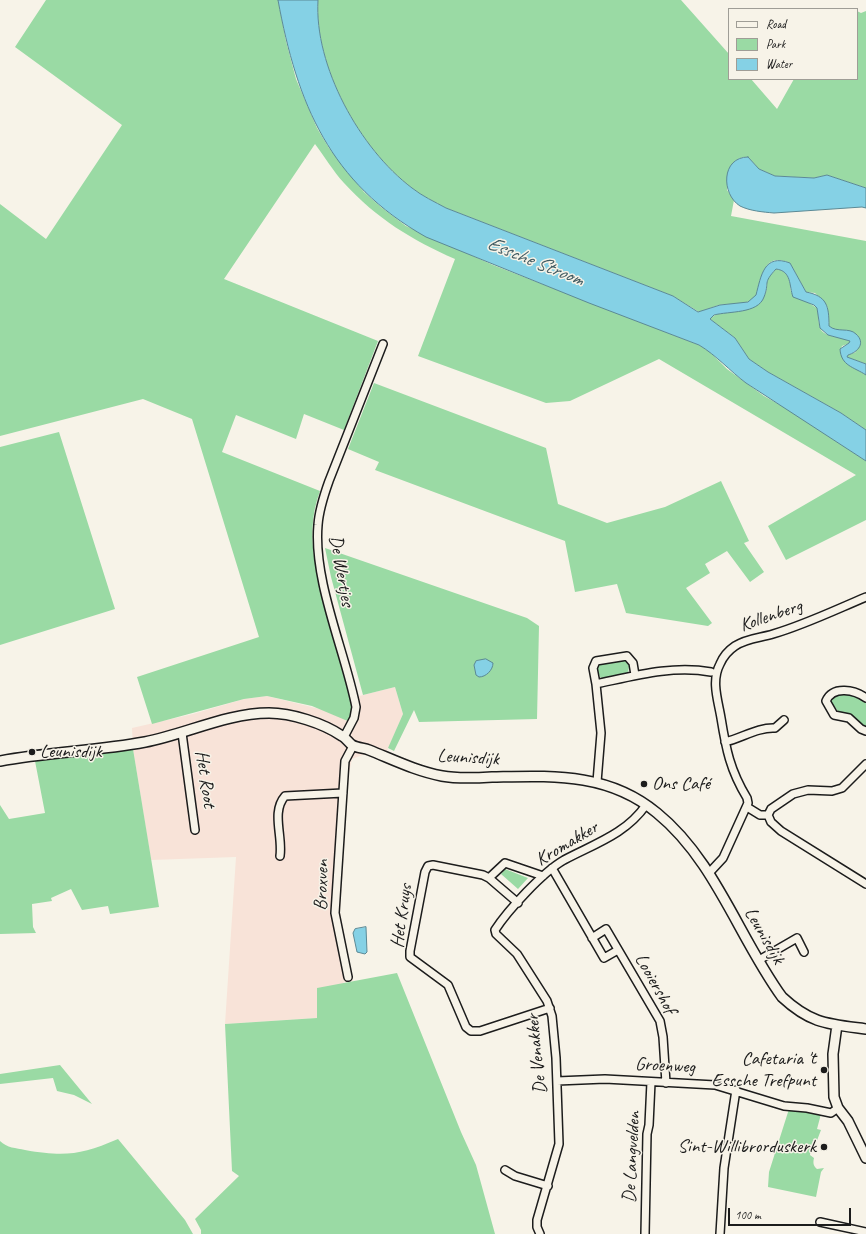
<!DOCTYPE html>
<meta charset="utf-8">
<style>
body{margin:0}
#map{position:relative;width:866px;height:1234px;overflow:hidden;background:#f7f3e8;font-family:Caveat,sans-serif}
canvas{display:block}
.legend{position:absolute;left:728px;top:8px;width:130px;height:72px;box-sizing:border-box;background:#f7f3e8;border:1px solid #9f9d96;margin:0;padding:5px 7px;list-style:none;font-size:12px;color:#1c1c1c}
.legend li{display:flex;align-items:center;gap:8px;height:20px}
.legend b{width:20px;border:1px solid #9f9d96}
.scale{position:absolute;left:728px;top:1208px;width:123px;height:18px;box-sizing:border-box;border:2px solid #1c1c1c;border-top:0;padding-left:5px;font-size:12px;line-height:14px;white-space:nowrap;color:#1c1c1c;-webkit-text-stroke:3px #f7f3e8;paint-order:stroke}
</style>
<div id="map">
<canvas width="866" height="1234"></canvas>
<ul class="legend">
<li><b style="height:5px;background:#f7f3e8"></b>Road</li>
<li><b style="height:11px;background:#9adaa4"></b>Park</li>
<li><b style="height:11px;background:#85d1e5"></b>Water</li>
</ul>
<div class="scale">100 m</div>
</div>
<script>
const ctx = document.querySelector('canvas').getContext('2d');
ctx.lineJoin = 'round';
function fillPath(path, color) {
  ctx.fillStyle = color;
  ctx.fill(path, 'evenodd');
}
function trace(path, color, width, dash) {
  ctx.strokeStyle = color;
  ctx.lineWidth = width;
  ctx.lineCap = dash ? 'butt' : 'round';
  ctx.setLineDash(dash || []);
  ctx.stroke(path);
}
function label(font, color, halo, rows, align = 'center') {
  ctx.font = font + ' Caveat,sans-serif';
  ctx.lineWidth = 3;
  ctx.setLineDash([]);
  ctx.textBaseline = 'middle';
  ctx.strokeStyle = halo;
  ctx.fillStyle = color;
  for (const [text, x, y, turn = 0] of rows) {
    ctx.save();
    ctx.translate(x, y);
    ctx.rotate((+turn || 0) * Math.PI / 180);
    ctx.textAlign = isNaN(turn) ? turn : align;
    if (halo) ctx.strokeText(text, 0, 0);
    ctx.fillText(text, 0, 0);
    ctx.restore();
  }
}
const built = new Path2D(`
 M395,687L403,714L384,758L368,753L352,759L349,773L340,912L353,981L344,982L317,1018L225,1024L236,857L151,860L133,749L132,728L193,714L244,699L267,696L328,711L351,698Z`);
const green = new Path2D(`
 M46,0H278L286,41L296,79L317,128L329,148L364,192L381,207L406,226L493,265L699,345L709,351L727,369L764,396L789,410L866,461V520L786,560L768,526L856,475L659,359L570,401L546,403L418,356L455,259C412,240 377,219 344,183C333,171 325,157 315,144L224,279L378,341L344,430L304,414L296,439L236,415L222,452L320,491C311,515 311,538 315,563L353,708L350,722L312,706L267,696L244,699L152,724L137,677L259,637L192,419L143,399L0,436V204L46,239L122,125L15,47Z
 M318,0H681L729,54V79H751L777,109L794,79H857V11L861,13L866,11V188L827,175L814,178L775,176L759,169L748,157C728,157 729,174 727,190L734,200L731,216L866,241V364L847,357L848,355L856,352L848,331L833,330L829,326L827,306L815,293L806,292L790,263C758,250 766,284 755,297C747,306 730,303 719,305C712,307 705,310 699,312L673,296L446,208C435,202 422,196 412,188C360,149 314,66 318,0Z
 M776,269C789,271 790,280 791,292L817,308C819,314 818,322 820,328C825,339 842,335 850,341V343L842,346L840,351L866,375V430L841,413L768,372L749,359L735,338L710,319C719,310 730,314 741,310C749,306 758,299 766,293L767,279Z
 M374,383L546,448L558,504L607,523L665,507L721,481L749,541L744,543L764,572L750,582L727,551L705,564L710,573L686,588L712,623L708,626L626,613L617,584L575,592L565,541L375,470L379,462L348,449Z
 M59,432L115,609L0,645V447Z
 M325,548L527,618L539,626L537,719L419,722L414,710L394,751L388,748L403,714L395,687L363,695L331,577Z
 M621,659L626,660L629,666L628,673L604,679L600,677L597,669L599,665Z
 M848,693L866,702V728C854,723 851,714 838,711L834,706L831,705L830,699L836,695Z
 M133,749L159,907L110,914L108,906L82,910L71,889L51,898L52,901L32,904L33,927L36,933L0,934V805L9,819L45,813L35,761Z
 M505,869L528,878L518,889L501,874Z
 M397,973L461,1132L476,1165L495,1234H201V1230L195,1219L239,1176L232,1171L225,1024L317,1018V988Z
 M60,1065L92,1104L74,1095L57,1091L53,1078L0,1084V1074Z
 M789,1109L821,1114L817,1129L821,1130L816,1143L814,1142L811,1148L810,1155L814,1158C813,1162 813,1166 817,1169L824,1168L821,1172L816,1197L768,1187L769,1172Z
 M118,1139L185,1220L193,1234H0V1141C7,1148 16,1148 25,1150C65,1157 81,1155 118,1139Z`);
const water = new Path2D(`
 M278,0H318C314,66 360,149 412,188C422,196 435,202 446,208L673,296L698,312L720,305L748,302L756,295C761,276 764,253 790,263L806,292C827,296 829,306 829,326C837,333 849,327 856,334C866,343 858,352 848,355L847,357L866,364V375C854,367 841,366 840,349L849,343L850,341L828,335L820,328L817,308L814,305L793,297C789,286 792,271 776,269C762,284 770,282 764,297C758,314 729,311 714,315L710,319L735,338L749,359L768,372L841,413L866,430V461L746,383C730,371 716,355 699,345L589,303L426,237C330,183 297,104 278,0Z
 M748,157L759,169L775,176L814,178L827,175L866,188V208L862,207L774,213C763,212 750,211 740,206C721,194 721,157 748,157Z
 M486,659L493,663C493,670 486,677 479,677L476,675L474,665L476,661Z
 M366,927L367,952L365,954L357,952L353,933L355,929Z`);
const minor = new Path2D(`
 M596,684L593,668L596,661L627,656L633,663L635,675
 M866,698C855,690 833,685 826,701L834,715L849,718L861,729L866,731
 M182,733L195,830
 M344,737L354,718L356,707C345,651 313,581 318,525C319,510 324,495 329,481L383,344
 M725,742C742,738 758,727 775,728L784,720
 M597,782L601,733L596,684C634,676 672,665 711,672
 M747,807L760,815H768
 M768,815L771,822L781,831L866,884
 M768,815L771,809L793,794L808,790L832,791L842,788L866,764
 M280,856C283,836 271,812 285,796L343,793
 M552,868L604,958L618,950
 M709,873L723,858L748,803L747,798C730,770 726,749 721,718C718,700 711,681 720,664C723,657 729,650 735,646C747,638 760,638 773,634C804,625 835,610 866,597
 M489,878L505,863L543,876
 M518,903L489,878L483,875L433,865L428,866L425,872L410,951V957L448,985L466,1027L471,1031H480L550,1008
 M592,938L606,929L660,1021L663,1037L666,1083
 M759,960L797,938L804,952
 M348,977L335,913L345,761L353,746
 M557,1081L605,1079L715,1085L784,1106L807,1108L831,1113L838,1108
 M505,1170L515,1176L548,1186
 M820,1222L866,1232
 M540,1234L537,1227V1220L559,1144L556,1058L552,1016L547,1001L517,954L496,934L495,930C508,910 543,872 564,860C594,844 626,834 646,805
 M645,1234L647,1134L649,1125L651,1082
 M720,1234L724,1168L736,1090`);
const tertiary = new Path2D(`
 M0,761C48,752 97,751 145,742C186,734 227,713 269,713C291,713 323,723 342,736C346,738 348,742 352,745C357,748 364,748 369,750C394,760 416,771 442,776C458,779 476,778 492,777C551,776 608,772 657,813C715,860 739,938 782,997C811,1024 828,1024 866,1029
 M837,1025L833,1054L834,1097L838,1108L848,1121L866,1158`);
const markers = [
 [32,752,4,"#1c1c1c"],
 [644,784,4,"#1c1c1c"],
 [824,1070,4,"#1c1c1c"],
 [824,1147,4,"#1c1c1c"]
];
const streetNames = [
 ["De Wertjes",341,571,80],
 ["Kollenberg",771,616,-19],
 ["Leunisdijk",468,758,3],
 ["Het Root",205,779,82],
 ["Kromakker",567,844,-31],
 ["Broxven",322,885,-88],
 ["Het Kruys",402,916,-82],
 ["Leunisdijk",764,936,60],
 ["Looiershof",655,984,61],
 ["De Venakker",537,1054,-96],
 ["Groenweg",665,1066,3],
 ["De Langvelden",632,1157,-87]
];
const poiNames = [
 ["Leunisdijk",40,752],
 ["Ons Café",652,784],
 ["Cafetaria 't",816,1059,"right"],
 ["Essche Trefpunt",816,1081,"right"],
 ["Sint-Willibrorduskerk",816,1147,"right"]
];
const waterNames = [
 ["Essche Stroom",535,262,22]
];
fillPath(built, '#f8e3d8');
fillPath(green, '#9adaa4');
fillPath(water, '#85d1e5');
trace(water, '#5b8995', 1);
trace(minor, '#1c1c1c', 10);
trace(tertiary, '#1c1c1c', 12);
trace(minor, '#f7f3e8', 7);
trace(tertiary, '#f7f3e8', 9);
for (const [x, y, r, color] of markers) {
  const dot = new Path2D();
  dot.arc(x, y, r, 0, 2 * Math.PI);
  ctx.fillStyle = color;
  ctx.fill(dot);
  trace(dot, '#f7f3e8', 1.5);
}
label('19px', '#1c1c1c', '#f7f3e8', streetNames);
label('19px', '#1c1c1c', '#f7f3e8', poiNames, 'left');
label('italic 20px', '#415b62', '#f7f3e8', waterNames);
</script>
